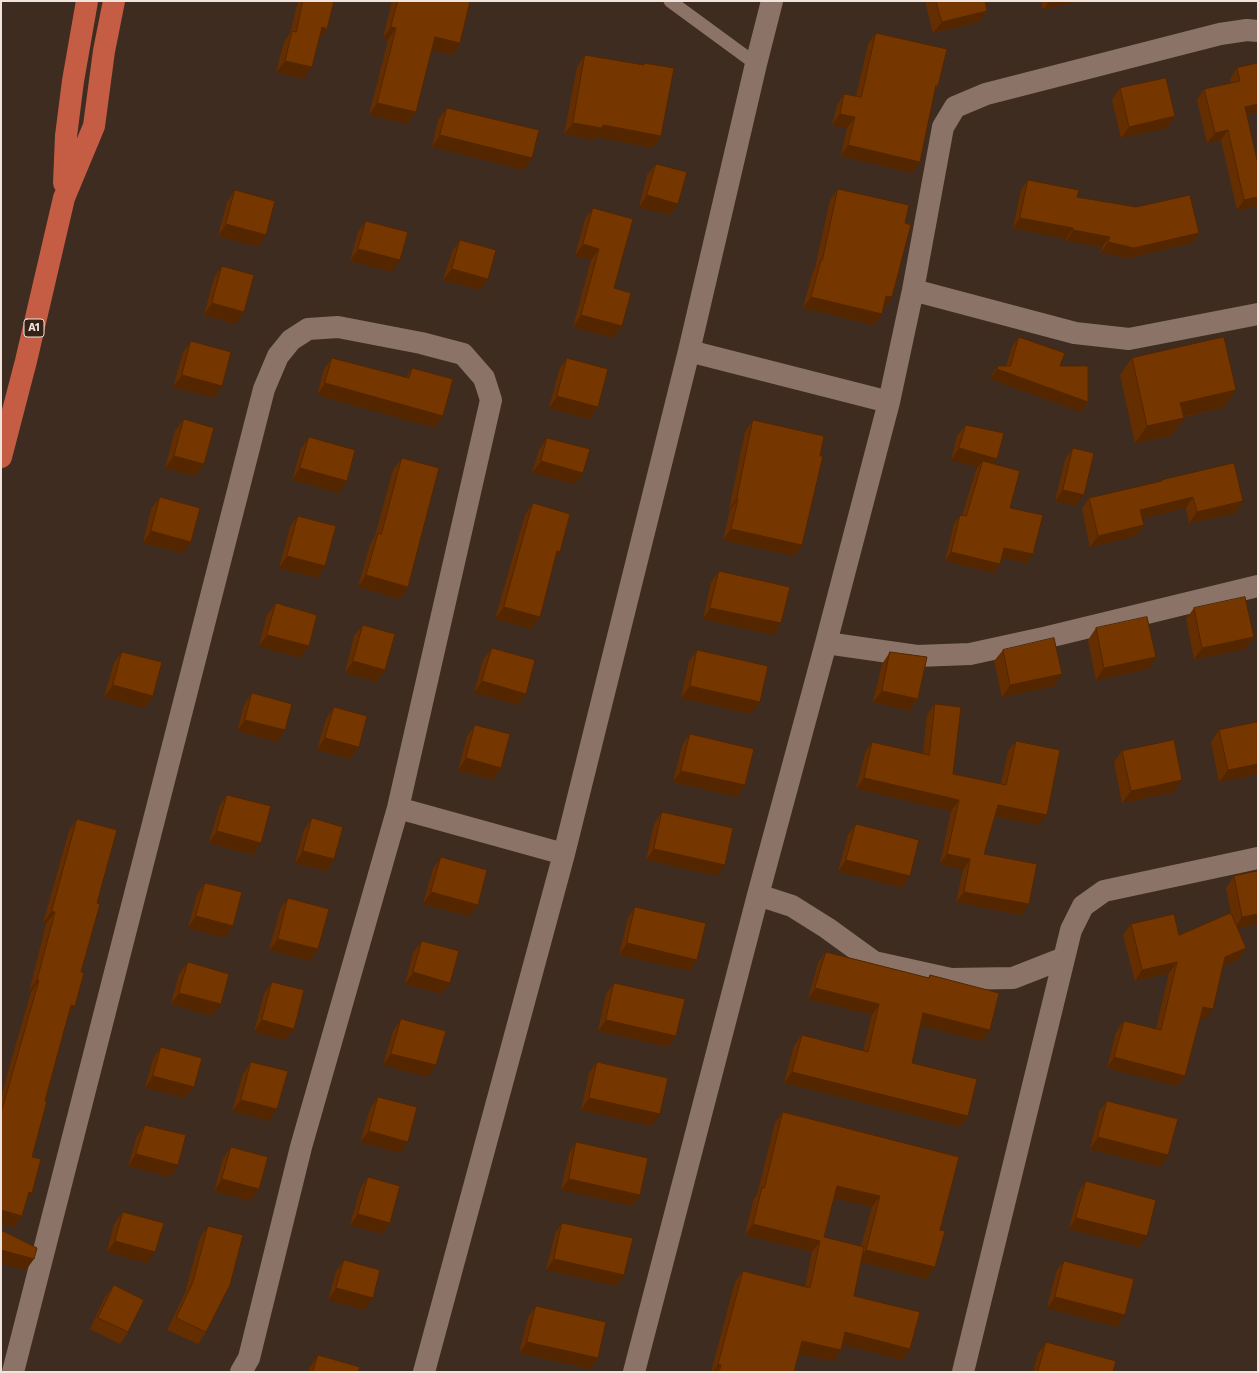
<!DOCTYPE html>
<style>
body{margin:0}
#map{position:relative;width:1259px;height:1373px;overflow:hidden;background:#3f2c20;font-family:"Work Sans",sans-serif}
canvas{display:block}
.frame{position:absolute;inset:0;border:2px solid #f1e4dc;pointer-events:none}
</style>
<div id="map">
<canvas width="1259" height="1373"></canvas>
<div class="frame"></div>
</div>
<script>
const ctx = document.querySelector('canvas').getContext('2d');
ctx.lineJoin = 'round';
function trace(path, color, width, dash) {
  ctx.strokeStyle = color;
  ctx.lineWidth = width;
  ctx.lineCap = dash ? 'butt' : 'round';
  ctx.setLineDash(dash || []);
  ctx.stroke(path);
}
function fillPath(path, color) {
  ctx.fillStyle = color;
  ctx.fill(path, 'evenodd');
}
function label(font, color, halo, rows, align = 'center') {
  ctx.font = font + ' "Work Sans",sans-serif';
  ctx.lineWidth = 3;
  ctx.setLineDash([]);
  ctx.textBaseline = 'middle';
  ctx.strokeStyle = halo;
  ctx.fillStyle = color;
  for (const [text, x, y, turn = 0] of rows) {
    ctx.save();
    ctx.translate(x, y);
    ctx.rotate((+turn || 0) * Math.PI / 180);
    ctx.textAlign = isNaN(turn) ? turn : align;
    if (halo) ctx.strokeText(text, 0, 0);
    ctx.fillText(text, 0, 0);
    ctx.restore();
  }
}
const service = new Path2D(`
 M670,1L756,64`);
const minor = new Path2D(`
 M913,290L1075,333L1129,339L1258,314
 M689,351L889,402
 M826,643L917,656L970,654L1048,637L1258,586
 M398,808L564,854
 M758,895L792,906L827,928L874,962L951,979L1013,978L1064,958
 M13,1372L264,389L278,356L291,340L308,329L338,327L421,343L463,354L484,378L491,400L398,808L301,1147L249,1358L241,1372
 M424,1372L564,854L689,351L756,64L772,1
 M634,1372L758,895L826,643L889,402L913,290L943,127L955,107L986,94L1220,34L1247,30L1258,31
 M963,1372L1071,930L1083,906L1104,891L1258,858`);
const trunk = new Path2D(`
 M64,183L66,136L73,81L87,1
 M1,457L26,361L64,198L94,126L104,51L114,1`);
const wall = new Path2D(`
 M298,1H334L327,29L319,40L304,79L276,72L284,42L290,33Z
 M392,1H470L460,43L452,55L432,50L408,124L369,115L388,40L383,38Z
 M925,1H987L985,2L987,11L979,22L933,33Z
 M1041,1H1078L1043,10Z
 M876,33L938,86L935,89L920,162L912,173L841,156L847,128L832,125L837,105L844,94L856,96L868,44Z
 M585,55L642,65L644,63L661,136L653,148L596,137L594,140L564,134L577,67Z
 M1258,63V112L1247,115L1258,206L1237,210L1221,140L1207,143L1197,100L1204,89L1231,83L1230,79L1237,68Z
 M1120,88L1175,116L1167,128L1121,138L1112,100Z
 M447,108L524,170L432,147L438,120Z
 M656,164L678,204L670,215L639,207L647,175Z
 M1028,180L1077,197L1199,233L1192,243L1127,258L1101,253L1102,247L1066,241V239L1013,228L1021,190Z
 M838,189L905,223L892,297L885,308H883L882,314L874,325L803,308L813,271L815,268L830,200Z
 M235,190L258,247L218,236L227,202Z
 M593,208L614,288L613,338L573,327L591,260L575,256L585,219Z
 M366,221L392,272L350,261L358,232Z
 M460,240L488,279L480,290L443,280L452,252Z
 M222,266L236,324L204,315L214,278Z
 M1019,337L1060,366L1088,402L1081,412L990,379L991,376L998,366H1006L1012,347Z
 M191,341L214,398L173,387L183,353Z
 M332,358L406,377L412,368L443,416L435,428L317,395L324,369Z
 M567,358L598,407L589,419L549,408L559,370Z
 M1132,358L1236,390L1224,407L1184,417V418L1172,435L1135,443L1120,375Z
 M184,419L204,464L195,476L165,468L175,431Z
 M753,420L820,456L802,545L794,556L723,540L730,510H729L745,432Z
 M966,425L997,459L993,463L1010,508L1027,563L1002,558L994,573L945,561L954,524L960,515L962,516L976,470L978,467L951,460L957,436Z
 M309,437L339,493L292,480L301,449Z
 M547,438L583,473L575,484L532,473L539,450Z
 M1073,448L1076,506L1055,501L1065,460Z
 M402,458L408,587L400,599L358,587L370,545L375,536L393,470Z
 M1162,480L1243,501L1235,513L1189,523L1186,508L1142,518L1144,525L1136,536L1090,547L1082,509L1089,498L1160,482Z
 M160,497L183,553L143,543L151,509Z
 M533,503L560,552L555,559L540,617L531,629L495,619L525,515Z
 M298,516L325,566L317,578L279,568L290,527Z
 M719,571L773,635L703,619L711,582Z
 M276,603L300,658L259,646L267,615Z
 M1194,608L1246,649L1194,659L1186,619Z
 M363,625L377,682L345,673L354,636Z
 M1096,628L1156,657L1148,669L1096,680L1088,640Z
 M492,648L526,694L518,705L474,693L483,660Z
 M697,650L760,702L751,714L681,698L689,661Z
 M1003,650L1054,686L1002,697L994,661Z
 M122,652L153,696L145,708L104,697L114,663Z
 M890,652L918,699L909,711L873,702L882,664Z
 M252,693L277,742L237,731L244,705Z
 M935,704L953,774L1001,784L1008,751L1016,741L1039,825L995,816L984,854L1021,915L956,902L963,870L940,864L951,811L856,789L865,753L872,742L923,754L927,715Z
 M334,707L359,747L350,759L317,750L326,719Z
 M475,725L501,768L493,780L458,770L467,737Z
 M1219,730L1258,774L1219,782L1211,742Z
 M690,734L745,785L737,797L673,782L682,746Z
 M1122,751L1174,792L1122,803L1114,762Z
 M227,795L253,855L209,843L219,807Z
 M662,812L717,876L646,860L654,824Z
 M312,818L334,859L326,871L295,863L304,830Z
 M77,819L97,903L81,972L75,1006L68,1016L45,1101L32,1157L27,1200L22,1216L14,1227L1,1224V1096L31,992H29L46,924L43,923L69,831Z
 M856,824L902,888L838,871L848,835Z
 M441,857L478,905L469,916L423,904L433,869Z
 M1258,871V924L1238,928L1246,948L1239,959L1223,965L1205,1020L1200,1018L1185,1076L1177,1086L1107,1068L1116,1032L1124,1021L1156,1029L1169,973L1135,981L1123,935L1131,924L1179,935L1231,913L1226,888L1234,876Z
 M205,883L233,926L224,938L188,928L197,894Z
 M288,898L310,961L269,950L280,910Z
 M635,907L690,971L619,955L628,918Z
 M422,941L442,994L405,984L413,953Z
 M826,952L928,978L930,975L990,1030L982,1041L920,1025L912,1063L968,1116L960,1127L784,1083L794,1046L802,1035L863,1051L872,1015L808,999L818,963Z
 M188,962L212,1016L171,1004L179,974Z
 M272,982L294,1029L285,1040L254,1032L264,994Z
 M614,983L676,1036L668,1047L598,1031L606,994Z
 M401,1019L436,1065L428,1077L383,1065L393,1031Z
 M161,1047L185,1098L145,1088L153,1059Z
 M251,1062L269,1121L232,1111L243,1074Z
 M597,1062L651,1126L581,1110L589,1073Z
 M378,1097L408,1142L400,1153L360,1142L370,1109Z
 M1107,1101L1160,1167L1090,1149L1099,1112Z
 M783,1112L959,1157L927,1279L861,1262L854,1296L910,1349L902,1360L842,1344L841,1350L833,1361L799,1354L794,1372H711L735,1282L743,1271L805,1287L812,1252L745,1235L754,1198L757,1195L775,1123ZM834,1198L872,1207L861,1246L824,1237Z
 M145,1125L170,1177L128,1166L137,1136Z
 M576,1142L640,1195L632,1206L561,1190L569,1153Z
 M231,1147L251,1201L214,1191L223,1159Z
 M368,1177L390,1223L382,1234L350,1225L360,1189Z
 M1086,1181L1139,1247L1069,1229L1078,1193Z
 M123,1212L147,1263L107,1252L114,1224Z
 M562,1223L624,1275L616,1286L546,1270L555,1234Z
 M208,1226L206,1332L198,1344L167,1330L185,1293L200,1238Z
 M344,1260L373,1298L364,1310L328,1300L336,1272Z
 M1064,1261L1117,1327L1047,1308L1056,1272Z
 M114,1285L128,1332L120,1344L90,1329L105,1297Z
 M536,1306L598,1358L590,1369L519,1353L528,1317Z
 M1046,1342L1113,1372H1033L1038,1354Z
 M318,1355L358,1372H308L310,1367Z`);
const shadedWall = new Path2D(`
 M1049,1H1078L1043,10Z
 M987,11L979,22L933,33L942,22Z
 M322,27L327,29L319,40Z
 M391,27L396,28L388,40L383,38Z
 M435,37L460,43L452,55L427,49Z
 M285,61L312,67L304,79L276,72Z
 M377,103L416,112L408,124L369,115Z
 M1258,104V112L1237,117L1245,107Z
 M840,114L855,117L847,128L832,125Z
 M1175,116L1167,128L1121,138L1129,127Z
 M573,123L603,125L661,136L653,148L596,137L594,140L564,134Z
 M1228,130L1221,140L1207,143L1215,133Z
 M440,135L532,158L524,170L432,147Z
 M848,145L920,162L912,173L841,156Z
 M647,195L678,204L670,215L639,207Z
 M1258,197V206L1237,210L1244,200Z
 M1020,218L1073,228L1066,239L1013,228Z
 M226,224L266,235L258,247L218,236Z
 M1073,230L1110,237L1102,247L1066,241Z
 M1199,233L1192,243L1127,258L1101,253L1108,242Z
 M583,244L599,249L591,260L575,256Z
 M358,249L400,260L392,272L350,261Z
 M452,269L488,279L480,290L443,280Z
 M886,296L892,297L885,308L879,306Z
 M811,297L882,314L874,325L803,308Z
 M212,303L244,312L236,324L204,315Z
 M581,315L622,326L613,338L573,327Z
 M997,369L1088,402L1081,412L990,379Z
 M182,375L222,386L214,398L173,387Z
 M325,383L443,416L435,428L317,395Z
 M1236,390L1224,407L1168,420L1180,403Z
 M557,396L598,407L589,419L549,408Z
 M1184,418L1172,435L1135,443L1147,426Z
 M959,448L997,459L988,470L983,461L978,467L951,460Z
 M174,456L204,464L195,476L165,468Z
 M541,461L583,473L575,484L532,473Z
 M300,468L347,481L339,493L292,480Z
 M1063,490L1084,495L1076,506L1055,501Z
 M1193,497L1186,508L1132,521L1140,510Z
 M737,498L738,499L730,510H729Z
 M1243,501L1235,513L1189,523L1197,512Z
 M1144,525L1136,536L1090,547L1098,536Z
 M731,529L802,545L794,556L723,540Z
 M151,531L191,542L183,553L143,543Z
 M1004,548L1033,554L1027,563L998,557Z
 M557,551L560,552L552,564Z
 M951,552L1000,564L994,573L945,561Z
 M287,556L325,566L317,578L279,568Z
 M366,575L408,587L400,599L358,587Z
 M504,607L540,617L531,629L495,619Z
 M710,608L781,623L773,635L703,619Z
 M267,635L309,646L300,658L259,646Z
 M1254,637L1246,649L1194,659L1202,648Z
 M1156,657L1148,669L1096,680L1104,668Z
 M353,661L385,670L377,682L345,673Z
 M1062,674L1054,686L1002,697L1010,685Z
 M482,681L526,694L518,705L474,693Z
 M113,685L153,696L145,708L104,697Z
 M690,686L760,702L751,714L681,698Z
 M882,691L918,699L909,711L873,702Z
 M245,720L285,730L277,742L237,731Z
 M325,738L359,747L350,759L317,750Z
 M466,758L501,768L493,780L458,770Z
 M1258,764V774L1219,782L1228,770Z
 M681,771L745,785L737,797L673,782Z
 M864,778L959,800L951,811L856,789Z
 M1182,780L1174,792L1122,803L1131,791Z
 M998,805L1047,815L1039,825L990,815Z
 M217,831L261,843L253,855L209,843Z
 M654,849L725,865L717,876L646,860Z
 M303,851L334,859L326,871L295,863Z
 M947,854L970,859L963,870L940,864Z
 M846,860L910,876L902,888L838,871Z
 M431,892L478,905L469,916L423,904Z
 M964,892L1029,904L1021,915L956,902Z
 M52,911L55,912L46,924L43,923Z
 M1258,914V924L1234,929L1242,917Z
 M196,916L233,926L224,938L188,928Z
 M278,939L318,949L310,961L269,950Z
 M627,943L697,960L690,971L619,955Z
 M1246,948L1239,959L1218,968L1225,957Z
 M1177,962L1169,973L1135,981L1142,970Z
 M413,972L450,983L442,994L405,984Z
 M37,980H39L31,992H29Z
 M815,988L879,1004L872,1015L808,999Z
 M179,993L221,1004L212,1016L171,1004Z
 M71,1005L75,1006L67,1018Z
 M1203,1007L1213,1009L1205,1020L1195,1017Z
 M923,1013L990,1030L982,1041L915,1024Z
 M262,1020L294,1029L285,1040L254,1032Z
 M606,1020L676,1036L668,1047L598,1031Z
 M391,1054L436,1065L428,1077L383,1065Z
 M1114,1057L1185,1076L1177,1086L1107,1068Z
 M792,1072L968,1116L960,1127L784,1083Z
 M153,1076L194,1087L185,1098L145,1088Z
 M589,1098L660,1114L651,1126L581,1110Z
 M241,1100L277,1109L269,1121L232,1111Z
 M369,1131L408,1142L400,1153L360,1142Z
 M1098,1137L1168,1155L1160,1167L1090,1149Z
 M136,1154L178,1165L170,1177L128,1166Z
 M222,1179L259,1189L251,1201L214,1191Z
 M569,1179L640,1195L632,1206L561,1190Z
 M837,1186L880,1196L872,1207L830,1197Z
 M29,1192L32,1193L23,1205Z
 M1,1210L22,1216L14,1227L1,1224Z
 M358,1214L390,1223L382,1234L350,1225Z
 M1076,1218L1147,1236L1139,1247L1069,1229Z
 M753,1224L820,1241L812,1252L745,1235Z
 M115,1241L155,1252L147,1263L107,1252Z
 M1,1250L34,1259L26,1270L1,1264Z
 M866,1250L935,1267L927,1279L858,1261Z
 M554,1259L624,1275L616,1286L546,1270Z
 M336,1288L373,1298L364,1310L328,1300Z
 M1055,1297L1125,1315L1117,1327L1047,1308Z
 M845,1332L910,1349L902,1360L837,1343Z
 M802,1341L841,1350L833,1361L794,1353Z
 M527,1342L598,1358L590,1369L519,1353Z
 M718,1364L721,1365L716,1372H713Z`);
const building = new Path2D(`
 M303,1H334L327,29L322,27L312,67L285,61L292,31L296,32Z
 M398,1H470L460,43L435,37L416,112L377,103L396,28L391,27Z
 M936,1H985L987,11L942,22Z
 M876,33L947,49L938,86L936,85L920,162L848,145L855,117L840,114L844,94L861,97Z
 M585,55L644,65V63L674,68L661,136L603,125L602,128L573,123Z
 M1258,63V104L1245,107L1258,164V197L1244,200L1228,130L1215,133L1204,89L1240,81L1237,68Z
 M1166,78L1175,116L1129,127L1120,88Z
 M447,108L539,130L532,158L440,135Z
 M656,164L687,172L678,204L647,195Z
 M1028,180L1079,190L1077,197L1136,207L1190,195L1199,233L1134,248L1108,242L1110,237L1073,230V228L1020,218Z
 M838,189L909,205L905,223L911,225L908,236L892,297L886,296L882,314L811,297L821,260H822Z
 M235,190L275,201L266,235L226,224Z
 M593,208L633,219L614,288L631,293L622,326L581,315L599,249L583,244Z
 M366,221L408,232L400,260L358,249Z
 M460,240L496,250L488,279L452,269Z
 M222,266L254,275L244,312L212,303Z
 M1019,337L1065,353L1060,366H1088V402L997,369L998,366H1010Z
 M1224,337L1236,390L1180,403L1184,418L1147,426L1132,358Z
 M191,341L231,352L222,386L182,375Z
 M332,358L409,378L412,368L453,379L443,416L325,383Z
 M567,358L608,369L598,407L557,396Z
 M184,419L214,428L204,464L174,456Z
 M753,420L824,436L820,456H823L802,545L731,529L738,499L737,498Z
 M966,425L1004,433L997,459L959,448Z
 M309,437L355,450L347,481L300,468Z
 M547,438L590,449L583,473L541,461Z
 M1073,448L1094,453L1084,495L1063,490Z
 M402,458L439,468L408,587L366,575L378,533L381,534Z
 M983,461L1020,471L1010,508L1043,515L1033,554L1004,548L1000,564L951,552L960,515L966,516Z
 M1234,463L1243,501L1197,512L1193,497L1140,510L1144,525L1098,536L1089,498L1162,481V480Z
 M160,497L200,508L191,542L151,531Z
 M533,503L570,514L560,552L557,551L540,617L504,607Z
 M298,516L336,526L325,566L287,556Z
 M719,571L790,587L781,623L710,608Z
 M1245,597L1254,637L1202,648L1194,608Z
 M276,603L317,615L309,646L267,635Z
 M1147,617L1156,657L1104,668L1096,628Z
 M363,625L395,634L385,670L353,661Z
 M1054,638L1062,674L1010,685L1003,650Z
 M492,648L535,660L526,694L482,681Z
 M697,650L768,666L760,702L690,686Z
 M122,652L162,662L153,696L113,685Z
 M890,652L927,657L918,699L882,691Z
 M252,693L292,704L285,730L245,720Z
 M935,704L961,707L953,774L1006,785L1016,741L1060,750L1047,815L998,805L984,854L1037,864L1029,904L964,892L970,859L947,854L959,800L864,778L872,742L929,755Z
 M334,707L367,716L359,747L325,738Z
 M1258,722V764L1228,770L1219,730Z
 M475,725L510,734L501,768L466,758Z
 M690,734L754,749L745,785L681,771Z
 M1174,740L1182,780L1131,791L1122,751Z
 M227,795L271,806L261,843L217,831Z
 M662,812L733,828L725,865L654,849Z
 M312,818L343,827L334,859L303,851Z
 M77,819L117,830L97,903L100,904L81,972L84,973L75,1006L71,1005L45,1101H47L32,1157L41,1159L32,1193L29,1192L22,1216L1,1210V1113L39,980H37L55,912L52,911Z
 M856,824L919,840L910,876L846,860Z
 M441,857L487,870L478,905L431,892Z
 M1258,871V914L1242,917L1234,876Z
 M205,883L242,892L233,926L196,916Z
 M288,898L329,909L318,949L278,939Z
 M635,907L706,923L697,960L627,943Z
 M1231,913L1246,948L1225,957L1213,1009L1203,1007L1185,1076L1114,1057L1124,1021L1161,1030L1177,962L1142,970L1131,924L1174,914L1179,935Z
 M422,941L459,951L450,983L413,972Z
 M826,952L929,978L930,975L999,993L990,1030L923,1013L912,1063L977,1079L968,1116L792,1072L802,1035L868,1052L879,1004L815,988Z
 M188,962L229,974L221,1004L179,993Z
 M272,982L304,990L294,1029L262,1020Z
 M614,983L685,999L676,1036L606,1020Z
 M401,1019L446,1031L436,1065L391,1054Z
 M161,1047L202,1058L194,1087L153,1076Z
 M251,1062L288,1071L277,1109L241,1100Z
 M597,1062L668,1078L660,1114L589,1098Z
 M378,1097L417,1107L408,1142L369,1131Z
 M1107,1101L1178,1119L1168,1155L1098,1137Z
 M783,1112L959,1157L940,1230L945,1231L935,1267L866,1250L880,1196L837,1186L824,1237L864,1247L854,1296L920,1312L910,1349L845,1332L841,1350L802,1341L794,1372H719L721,1365L718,1364L743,1271L810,1288L820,1241L753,1224L762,1187L764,1188Z
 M145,1125L186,1135L178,1165L136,1154Z
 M576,1142L648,1158L640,1195L569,1179Z
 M231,1147L268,1157L259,1189L222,1179Z
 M368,1177L400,1186L390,1223L358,1214Z
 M1086,1181L1156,1200L1147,1236L1076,1218Z
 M123,1212L164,1223L155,1252L115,1241Z
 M562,1223L633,1238L624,1275L554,1259Z
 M208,1226L243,1235L230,1285L206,1332L176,1318L193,1282Z
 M1,1230L37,1248L34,1259L1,1250Z
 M344,1260L380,1270L373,1298L336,1288Z
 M1064,1261L1134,1279L1125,1315L1055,1297Z
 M114,1285L144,1300L128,1332L98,1318Z
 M536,1306L606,1322L598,1358L527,1342Z
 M1046,1342L1116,1361L1113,1372H1038Z
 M318,1355L360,1367L358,1372H313Z`);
const shields = [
 [34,328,20]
];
const shieldNames = [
 ["A1",34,328]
];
trace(service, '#8b7467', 13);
trace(minor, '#8b7467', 22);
trace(trunk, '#c45d44', 22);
fillPath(wall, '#652e00');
fillPath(shadedWall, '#532600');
fillPath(building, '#763600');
trace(building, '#532600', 1);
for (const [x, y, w] of shields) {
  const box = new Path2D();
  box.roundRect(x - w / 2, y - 9, w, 18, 3);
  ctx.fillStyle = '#352216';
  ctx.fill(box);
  trace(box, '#f1e4dc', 1);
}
label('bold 11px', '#f1e4dc', null, shieldNames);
</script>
